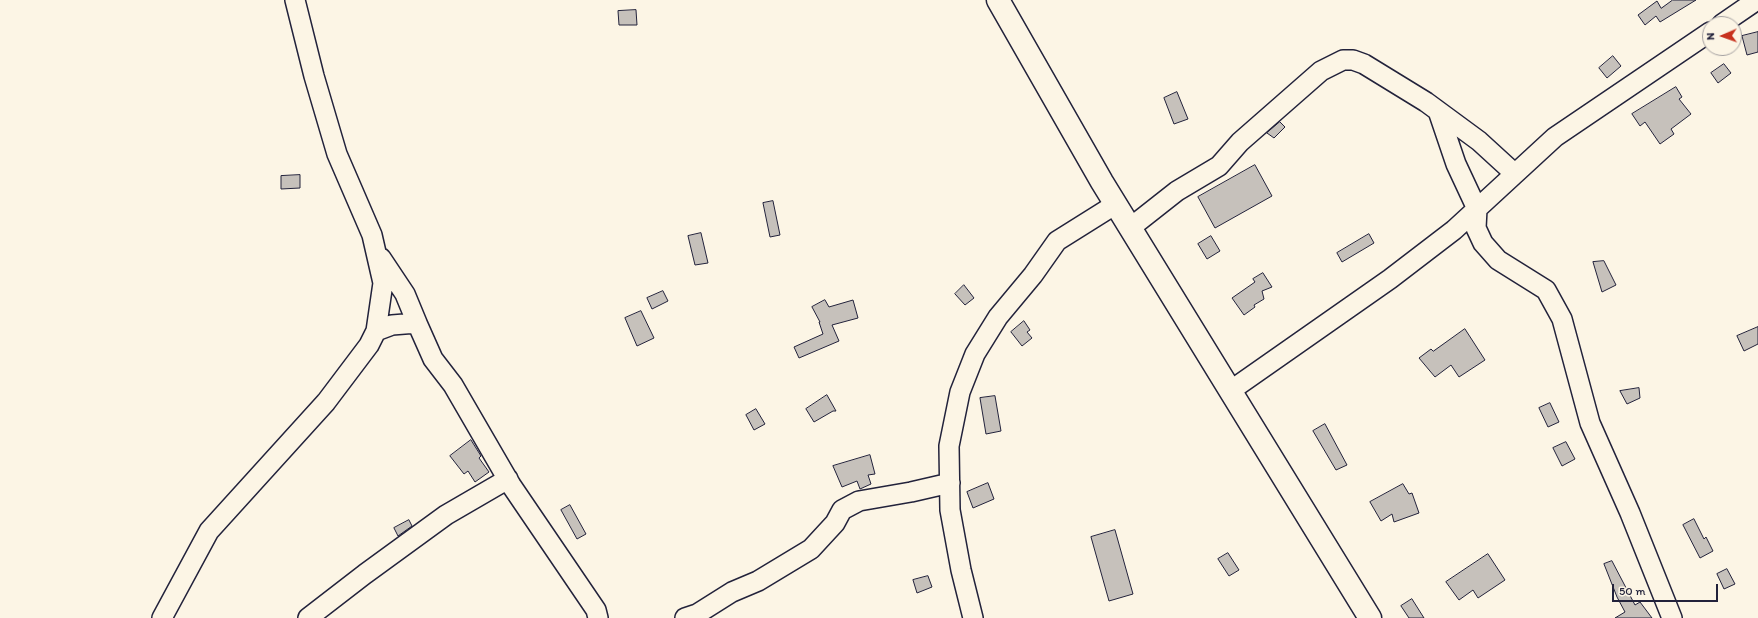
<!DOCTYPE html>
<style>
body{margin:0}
#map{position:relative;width:1758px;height:618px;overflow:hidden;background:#fcf5e5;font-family:Itim,sans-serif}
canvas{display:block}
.north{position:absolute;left:1702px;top:16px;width:40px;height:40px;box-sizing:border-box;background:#fcf5e5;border:1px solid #a5a1a1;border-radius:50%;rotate:268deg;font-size:11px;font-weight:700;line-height:16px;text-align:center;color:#22223b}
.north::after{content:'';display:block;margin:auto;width:14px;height:18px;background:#c8321e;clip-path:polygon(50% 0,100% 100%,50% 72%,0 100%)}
.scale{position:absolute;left:1612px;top:584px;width:106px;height:18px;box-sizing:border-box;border:2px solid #22223b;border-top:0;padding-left:5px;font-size:12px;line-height:14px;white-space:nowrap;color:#22223b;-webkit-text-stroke:3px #fcf5e5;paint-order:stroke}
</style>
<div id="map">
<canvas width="1758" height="618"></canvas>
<div class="north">N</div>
<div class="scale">50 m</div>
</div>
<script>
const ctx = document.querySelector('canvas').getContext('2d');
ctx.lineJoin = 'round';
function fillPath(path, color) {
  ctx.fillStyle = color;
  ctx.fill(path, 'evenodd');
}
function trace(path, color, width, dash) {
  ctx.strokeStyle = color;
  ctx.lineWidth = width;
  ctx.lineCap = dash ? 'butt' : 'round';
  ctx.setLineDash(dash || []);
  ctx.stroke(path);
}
const building = new Path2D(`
 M1673,0H1696L1660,22L1656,16L1645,25L1638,15L1657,1L1661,8Z
 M636,10L637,25H619L618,11Z
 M1758,32V52L1747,55L1742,36Z
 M1613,56L1621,66L1607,78L1599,68Z
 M1724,64L1731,73L1718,83L1711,73Z
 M1676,87L1682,97L1679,99L1691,114L1671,129L1674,134L1660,144L1645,122L1640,126L1632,114Z
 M1177,92L1188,119L1174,124L1164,98Z
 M1280,122L1285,127L1274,138L1267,133Z
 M1255,165L1272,196L1215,228L1198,197Z
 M300,175V188L281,189V176Z
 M773,201L780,235L770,237L763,203Z
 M701,233L708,263L695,265L688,236Z
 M1369,234L1374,243L1342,262L1337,253Z
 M1211,236L1220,251L1207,259L1198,244Z
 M1604,261L1616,285L1602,292L1593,262Z
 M1263,273L1272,287L1262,291L1264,299L1254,305L1255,307L1244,315L1232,298L1255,282L1253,279Z
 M964,285L974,298L965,305L955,294Z
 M663,291L668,301L652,309L647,298Z
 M825,300L829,307L853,300L858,318L832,325L839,341L799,358L794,347L823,334L819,322H820L812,307Z
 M641,311L654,338L637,346L625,318Z
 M1024,321L1030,330L1027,332L1032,338L1022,346L1011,332Z
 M1758,327V344L1744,351L1737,336Z
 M1465,329L1485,360L1459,377L1451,365L1435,377L1419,358L1431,349L1433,351Z
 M1639,388L1640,398L1627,404L1620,391Z
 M827,395L836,411H833L814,422L806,409Z
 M995,396L1001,431L986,434L980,398Z
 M1550,403L1559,422L1548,427L1539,408Z
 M756,409L765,424L754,430L746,415Z
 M1325,424L1347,465L1336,470L1313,431Z
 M471,440L481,456L479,458L489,472L475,482L468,471L464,474L450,456Z
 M1566,442L1575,459L1562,466L1553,448Z
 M870,455L875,474L868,475L871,484L860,489L857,481L842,487L833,466Z
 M988,483L994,499L973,508L967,492Z
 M1403,484L1409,494L1412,493L1419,513L1394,522L1392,514L1381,521L1370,502Z
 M570,505L586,534L577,539L561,510Z
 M1694,519L1704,539L1706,537L1713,551L1700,558L1683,525Z
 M409,520L412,526L398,536L394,528Z
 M1115,530L1133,594L1109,601L1091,537Z
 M1228,553L1239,570L1229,576L1218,559Z
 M1488,554L1505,580L1478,598L1473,590L1459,600L1446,582Z
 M1612,561L1635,605L1640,602L1652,618H1615L1625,612L1617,597L1604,564Z
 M1727,569L1735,584L1724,589L1717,574Z
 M928,576L932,587L917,593L913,580Z
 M1412,599L1424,618H1409L1401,606Z`);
const minor = new Path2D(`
 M1722,24L1757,0
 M1438,111L1456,164L1477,209L1476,228L1483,243L1498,260L1546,290L1562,319L1590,423L1630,513L1672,618
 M1130,228L1177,191L1219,166L1240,142L1321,71L1343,60H1353L1364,64L1426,102L1479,141L1514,173
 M381,258L405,294L417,323
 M376,331L392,325L417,323L433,359L453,385L511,485L596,610L598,618
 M1230,391L1390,279L1454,230L1555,137L1710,32
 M162,618L209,531L326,402L369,345L376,331L383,283L372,235L337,154L314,76L295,0
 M308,618L365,574L446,515L508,479
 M685,618L697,614L732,592L758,581L811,549L835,523L842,510L859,501L911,492L950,483
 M973,618L961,570L950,510L949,446L960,392L975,354L998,317L1033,275L1057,241L1116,204`);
const highway = new Path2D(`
 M998,0L1102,182L1370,618`);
fillPath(building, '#c6c1bb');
trace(building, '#22223b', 1);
trace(minor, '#22223b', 22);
trace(highway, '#22223b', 25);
trace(minor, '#fcf5e5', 19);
trace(highway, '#fcf5e5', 22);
</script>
